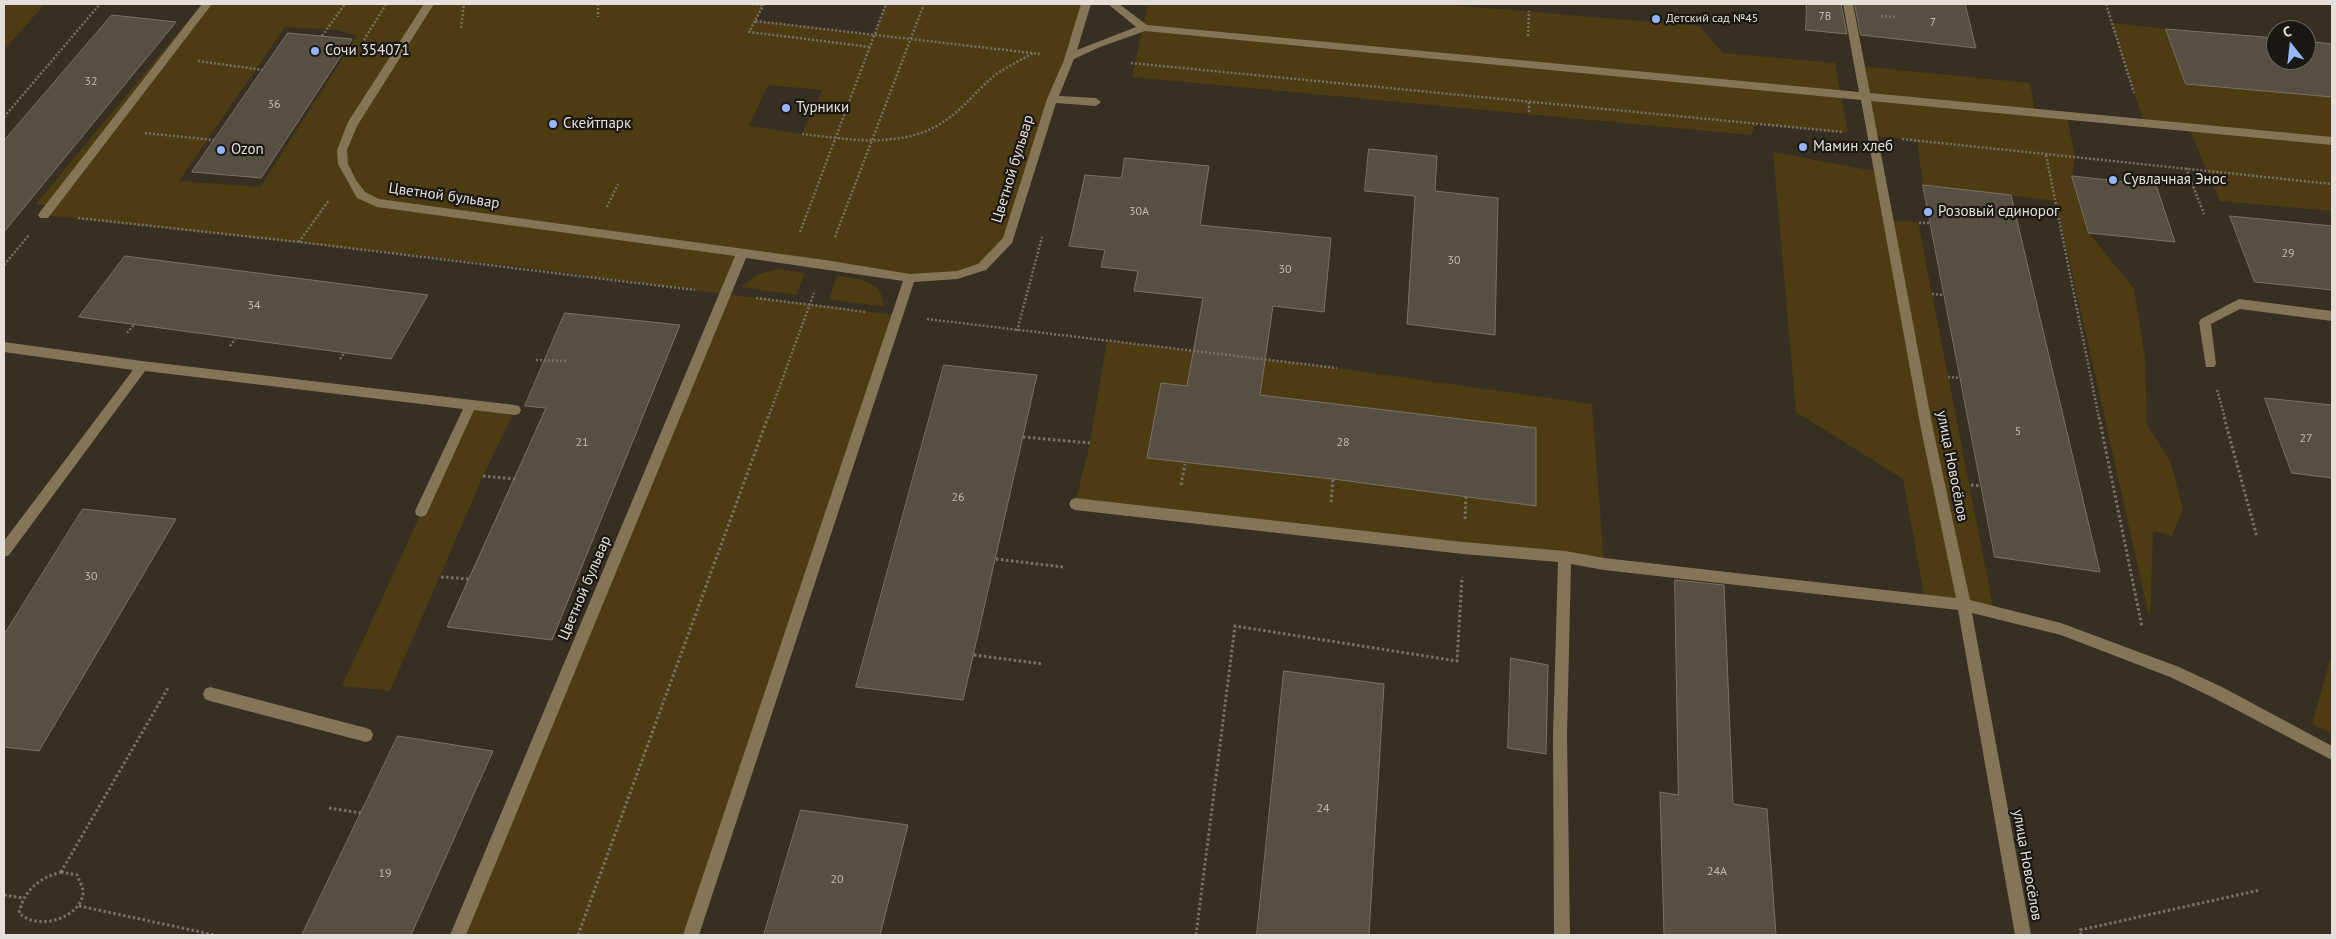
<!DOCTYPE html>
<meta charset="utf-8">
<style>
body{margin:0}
#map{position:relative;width:2336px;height:939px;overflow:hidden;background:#363023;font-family:"PT Sans",sans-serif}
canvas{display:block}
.frame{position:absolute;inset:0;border:5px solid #e4e0d9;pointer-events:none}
.north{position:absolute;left:2266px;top:20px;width:50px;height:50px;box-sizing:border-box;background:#1b1813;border:1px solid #6b6862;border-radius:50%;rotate:344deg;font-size:14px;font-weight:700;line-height:20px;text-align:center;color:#e4e0d9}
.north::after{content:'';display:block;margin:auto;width:18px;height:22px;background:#95b6fd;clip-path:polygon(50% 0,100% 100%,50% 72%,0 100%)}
</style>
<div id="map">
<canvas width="2336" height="939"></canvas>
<div class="frame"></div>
<div class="north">С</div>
</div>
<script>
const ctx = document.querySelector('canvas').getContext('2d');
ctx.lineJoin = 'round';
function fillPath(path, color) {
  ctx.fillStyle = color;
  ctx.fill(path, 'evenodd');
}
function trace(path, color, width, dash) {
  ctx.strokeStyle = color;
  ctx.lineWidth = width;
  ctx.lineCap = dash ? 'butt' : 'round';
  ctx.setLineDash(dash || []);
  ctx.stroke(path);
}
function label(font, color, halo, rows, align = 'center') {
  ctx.font = font + ' "PT Sans",sans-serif';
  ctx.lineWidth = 4.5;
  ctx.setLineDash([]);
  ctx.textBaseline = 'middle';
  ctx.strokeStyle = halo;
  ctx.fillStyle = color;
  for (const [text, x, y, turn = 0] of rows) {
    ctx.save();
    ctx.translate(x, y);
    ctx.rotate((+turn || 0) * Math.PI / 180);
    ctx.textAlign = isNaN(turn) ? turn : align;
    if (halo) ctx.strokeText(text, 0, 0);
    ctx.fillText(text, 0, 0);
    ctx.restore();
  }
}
const green = new Path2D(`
 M4,4H45L4,50Z
 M202,4H764L756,21L874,35L886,4H1086L1008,240L982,267L957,275L910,278L742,253L725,294L896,315L691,935H458L725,294L523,267L44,215L51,206L36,204ZM285,27L337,30L357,36L260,187L179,181ZM768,85L822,90L802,134L749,126Z
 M1148,4H1439L1699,26L1723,53L1835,63L1848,133L1756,124L1751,135L1132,77Z
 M2112,23L2166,29L2187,84L2332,97V211L2220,201L2189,128L2144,123Z
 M1859,66L2030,83L2035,113L2067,116L2075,158L2072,176L2089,233L2134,289L2145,358L2147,424L2171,463L2183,509L2172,536L2153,531L2150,620L2056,201L1923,185L1917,141L1872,135Z
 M1773,152L1879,172L1888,221L1918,222L1994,612L1925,600L1903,479L1796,412Z
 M777,269L805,273L796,295L741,287L758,274Z
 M837,276C859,279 883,280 884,307L829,299Z
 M1107,341L1337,368L1592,404L1604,564L1075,504L1090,443Z
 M470,406L515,410L483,476L390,691L342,686Z
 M2332,653V734L2312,724Z`);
const building = new Path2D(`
 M1807,4H1841L1847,34L1806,30Z
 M1855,4H1965L1976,48L1861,35Z
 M112,15L176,22L4,232V141Z
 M2166,29L2276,38V60H2306V41L2332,44V97L2186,84Z
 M288,33L352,39L261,178L192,172Z
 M1369,149L1437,156L1435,191L1498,198L1495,335L1407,324L1415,196L1365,191Z
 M1125,158L1209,166L1200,225L1331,238L1324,312L1273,306L1260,395L1536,428V506L1333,479L1147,458L1161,383L1187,386L1203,298L1134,291L1138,271L1101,267L1105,250L1069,246L1085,175L1121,178Z
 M2072,176L2156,185L2175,242L2089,233Z
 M1923,185L2011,195L2100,572L1995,557Z
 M2230,216L2332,226V290L2255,282Z
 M125,256L428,295L391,359L79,317Z
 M565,313L680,325L552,640L447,627L546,408L525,406Z
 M944,365L1037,375L963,700L856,687Z
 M2265,398L2332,405V478L2292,473Z
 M83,509L176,519L39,751L4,747V635Z
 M1675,580L1724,585L1733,804L1767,809L1776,935H1664L1660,792L1678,795Z
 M1511,658L1548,665L1546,754L1508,748Z
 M1284,671L1384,684L1369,935H1257Z
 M398,736L493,751L411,935H302Z
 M801,810L908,825L880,935H764Z`);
const pathFar1 = new Path2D(`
 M598,4V17
 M752,4L763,5
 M764,4L755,21L1040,54
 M2106,4L2134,93
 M1881,16L1895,17
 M755,21L749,32L870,47
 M461,28L464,4
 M322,36L345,4
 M1528,36L1529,11
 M364,40L386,4
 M198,61L263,70
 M1131,63L1842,132
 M1529,102V114
 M4,117L100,4
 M145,133L214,140
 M802,134C847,139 899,149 940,124C959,113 972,96 988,81C1001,69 1018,62 1033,53
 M1902,139L2332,184
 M2046,155L2099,418
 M2186,168L2204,214
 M607,207L618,184
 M78,218L299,242L695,290
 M1919,223H1931
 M800,232L886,4
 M835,237L924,4
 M299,242L329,200
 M4,265L29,235
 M1932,294L1944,295
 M756,298L866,312
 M927,319L1337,368
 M1017,331L1042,237
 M127,333L134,325
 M230,346L235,339
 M340,359L345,352
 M536,360L567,361
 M1948,377L1960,378
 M2217,390L2225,418
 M768,418L814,293`);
const path = new Path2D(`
 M2099,417L2142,627
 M2224,417L2257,537
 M1023,437L1090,443
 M483,476L516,479
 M1181,485L1185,464
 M1971,485L1981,486
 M1331,502L1333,479
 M1465,519L1466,497
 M996,559L1063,567
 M441,577L469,579
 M974,655L1043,664
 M329,808L361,813
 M61,872L168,688
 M61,872L77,875C79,881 84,888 83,894C79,919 37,931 19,913C24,890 39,878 61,872Z
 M4,895L23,898
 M79,906L215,935
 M578,935L768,417
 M1196,935L1235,626L1457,661L1462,577
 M2081,935L2080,930L2260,890`);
const minor = new Path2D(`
 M202,4H212L48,218H40L38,215L40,212Z
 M424,4H434L357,126L347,150L348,164L356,180L365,192L379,199L825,260L910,274L957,271L978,264L1003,238L1047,99L1064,60L1081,4H1091L1077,50L1136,27L1108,4H1119L1147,25L1859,92L1843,4H1853L1870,93L2332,137V145L1871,101L1933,429L1970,600L2061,623L2179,667L2222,687L2332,746V760L2212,697L2170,677L2061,635L1972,613L2031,935H2015L1958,610L1604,570L1571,564L1567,735L1570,935H1554L1553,735L1558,562L1463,554L1075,510L1071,508L1069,504L1071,500L1075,498L1463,542L1565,551L1604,558L1956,598L1921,429L1861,100L1145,31L1100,47L1074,59L1059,96L1096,98L1101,102L1096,106L1056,103L1012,243L986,270L957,279L914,282L699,935H683L903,281L746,258L466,935H450L735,256L377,207L357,198L338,164L337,150L348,122Z
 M2239,299L2332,311V321L2240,309L2211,324L2216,364L2214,367H2206L2199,322L2201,319Z
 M4,342L142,361L515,405L519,406L521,410L519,414L515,415L474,410L426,515L421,517L416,515L415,511L463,409L145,371L9,555L4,557V541L133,370L4,352Z
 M210,687L366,728L371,730L373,735L371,740L366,742L210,701L205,699L203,694L205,689Z`);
const markers = [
 [1656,19,5,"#95b6fd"],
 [315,51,5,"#95b6fd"],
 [786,108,5,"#95b6fd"],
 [553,124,5,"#95b6fd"],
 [1803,147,5,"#95b6fd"],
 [221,150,5,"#95b6fd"],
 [2113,180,5,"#95b6fd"],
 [1928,212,5,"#95b6fd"]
];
const farNumbernames = [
 ["7В",1825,17],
 ["7",1933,23]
];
const farPoinames = [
 ["Детский сад №45",1666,19]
];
const numberNames = [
 ["32",91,82],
 ["36",274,105],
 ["30А",1139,212],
 ["29",2288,254],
 ["30",1454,261],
 ["30",1285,270],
 ["34",254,306],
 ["5",2018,432],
 ["27",2306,439],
 ["21",582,443],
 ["28",1343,443],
 ["26",958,498],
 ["30",91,577],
 ["24",1323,809],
 ["24А",1717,872],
 ["19",385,874],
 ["20",837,880]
];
const poiNames = [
 ["Сочи 354071",325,51],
 ["Турники",796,108],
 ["Скейтпарк",563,124],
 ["Мамин хлеб",1813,147],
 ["Ozon",231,150],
 ["Сувлачная Энос",2123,180],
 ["Розовый единорог",1938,212]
];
const streetNames = [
 ["Цветной бульвар",1013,169,-73],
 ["Цветной бульвар",444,196,8],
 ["улица Новосёлов",1952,466,79],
 ["Цветной бульвар",585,588,-67],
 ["улица Новосёлов",2027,865,80]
];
fillPath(green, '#4d3b12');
fillPath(building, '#565043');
trace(building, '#797265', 1);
trace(pathFar1, '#777267', 2.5, [2, 2]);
trace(path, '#777267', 3, [2.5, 2.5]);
fillPath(minor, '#847556');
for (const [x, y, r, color] of markers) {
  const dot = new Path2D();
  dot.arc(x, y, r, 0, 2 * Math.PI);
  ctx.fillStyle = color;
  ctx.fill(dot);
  trace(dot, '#1b1813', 2);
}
label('11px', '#c0bcb4', null, farNumbernames);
label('12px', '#e4e0d9', '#1b1813', farPoinames, 'left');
label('12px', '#c0bcb4', null, numberNames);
label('15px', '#e4e0d9', '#1b1813', poiNames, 'left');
label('15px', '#e4e0d9', '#1b1813', streetNames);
</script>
